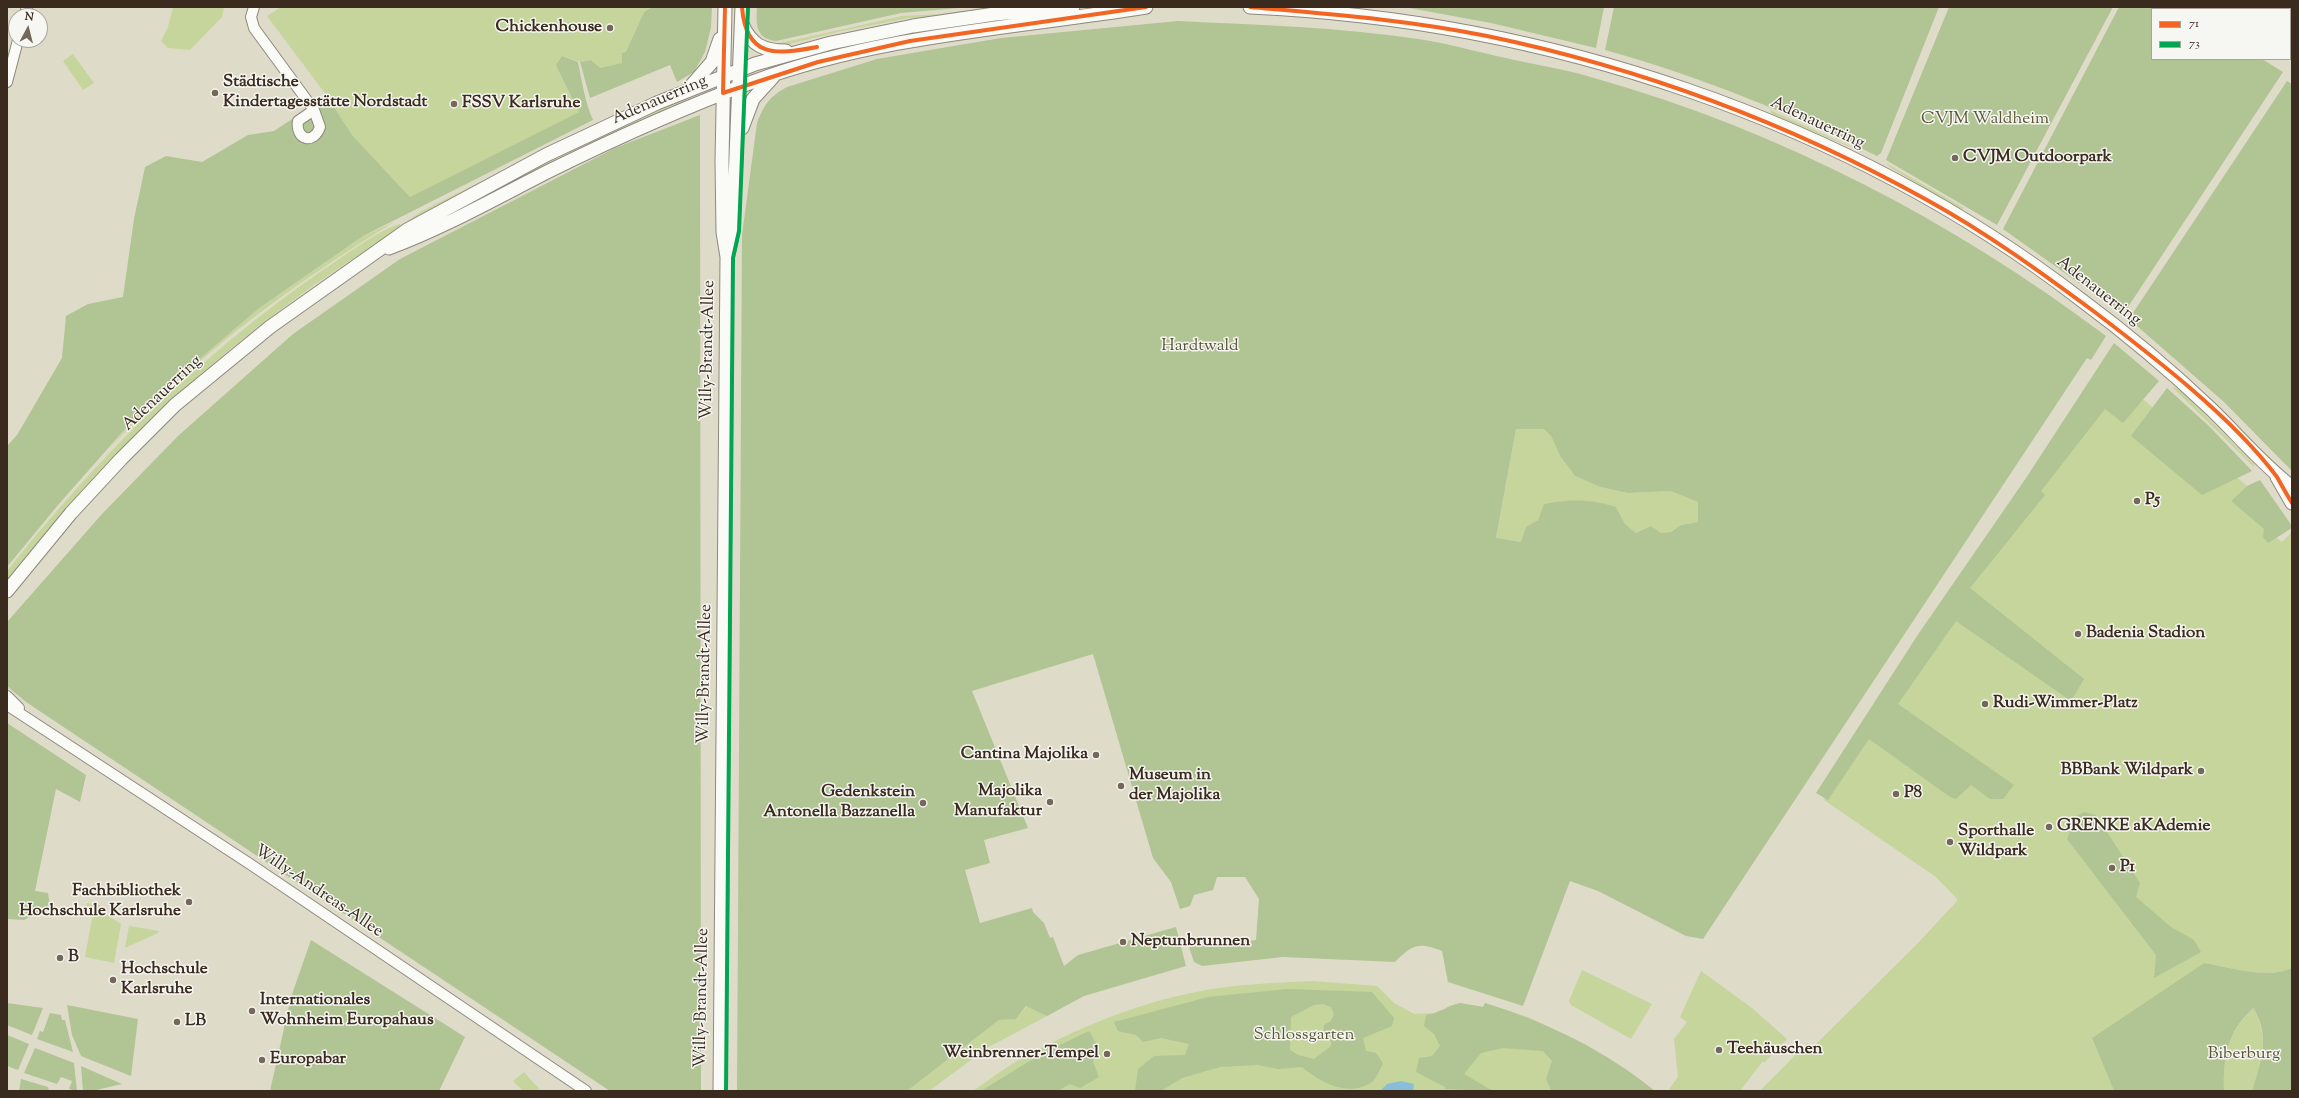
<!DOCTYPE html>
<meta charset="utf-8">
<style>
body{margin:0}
#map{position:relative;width:2299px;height:1098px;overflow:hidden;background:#dfdbc9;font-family:"Sorts Mill Goudy",serif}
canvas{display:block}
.frame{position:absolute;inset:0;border:8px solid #3b2a1e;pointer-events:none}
.legend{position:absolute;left:2151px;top:8px;width:140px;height:52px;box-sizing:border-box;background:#f6f6f2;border:1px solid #aba49d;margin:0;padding:5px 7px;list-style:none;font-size:12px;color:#3b2a1e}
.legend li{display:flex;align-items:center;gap:8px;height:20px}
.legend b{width:20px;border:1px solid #aba49d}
.north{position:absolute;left:8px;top:8px;width:40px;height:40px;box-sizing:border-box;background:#f6f6f2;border:1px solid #aba49d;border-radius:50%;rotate:7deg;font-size:11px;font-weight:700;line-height:16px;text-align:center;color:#3b2a1e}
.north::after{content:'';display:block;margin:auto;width:14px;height:18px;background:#74685a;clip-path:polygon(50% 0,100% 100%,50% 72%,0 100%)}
</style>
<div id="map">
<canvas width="2299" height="1098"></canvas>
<div class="frame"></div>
<ul class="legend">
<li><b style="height:5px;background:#f26522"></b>71</li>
<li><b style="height:5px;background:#00a651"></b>73</li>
</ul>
<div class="north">N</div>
</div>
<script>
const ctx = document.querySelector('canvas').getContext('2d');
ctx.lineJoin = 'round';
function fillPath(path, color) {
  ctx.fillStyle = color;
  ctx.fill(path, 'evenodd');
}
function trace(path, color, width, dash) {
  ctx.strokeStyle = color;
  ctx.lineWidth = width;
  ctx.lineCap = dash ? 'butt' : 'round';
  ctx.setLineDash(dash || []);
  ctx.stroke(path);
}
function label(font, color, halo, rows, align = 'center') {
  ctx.font = font + ' "Sorts Mill Goudy",serif';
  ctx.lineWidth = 3;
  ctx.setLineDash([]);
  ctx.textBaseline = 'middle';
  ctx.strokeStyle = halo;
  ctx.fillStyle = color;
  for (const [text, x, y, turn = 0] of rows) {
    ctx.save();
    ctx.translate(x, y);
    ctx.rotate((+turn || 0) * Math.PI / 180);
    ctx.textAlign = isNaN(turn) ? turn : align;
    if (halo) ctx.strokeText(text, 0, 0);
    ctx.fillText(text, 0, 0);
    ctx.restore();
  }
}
const green = new Path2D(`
 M173,7H224L222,17L190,50L168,48L161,41L168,27Z
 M281,7H652L644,12L622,63L600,69L591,60L580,62L562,56L580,112L410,197L352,135L327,96L267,16Z
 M985,8L982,10L938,17L909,18L842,31L781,46L776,44L902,16L941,14Z
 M73,54L94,83L83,90L63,61Z
 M710,89L578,148L545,164L529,176L462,209V206C542,162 624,121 710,89Z
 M1770,110L1874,157L1772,114Z
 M595,124L409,223L407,221L422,211Z
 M1886,163L1964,208L1961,209L1891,168Z
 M394,222C318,269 244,320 178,381C155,402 133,424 110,447L148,403L258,309L363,236Z
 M400,224L401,228L395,232C245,323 114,442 7,581V571C98,457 200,355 320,272C342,258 376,231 400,224Z
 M2115,376L2247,486L2231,501L2282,542L2292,532V968C2267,980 2230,967 2204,963L2092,1038L2114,1091H1760L1807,1043L1812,1048L1918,943L1958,900L1936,877L1824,800L1883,710Z
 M2172,387L2178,388L2254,464V467Z
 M1516,429H1544L1551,436L1560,456L1575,476L1600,487L1628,493L1672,491L1698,502V522L1681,525L1671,532L1661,533L1651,526L1636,533L1625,524L1616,507L1544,505L1538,520L1526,527L1522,542L1496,539Z
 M87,903L100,905L101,911L121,924L114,963L85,957L93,913L86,911Z
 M129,926L159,931L158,933L125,948Z
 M1582,970L1652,1004L1631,1039L1571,1005L1569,1001Z
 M1701,971L1752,1008L1787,1039L1764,1063L1763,1061L1740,1091H1671L1669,1089L1678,1077L1674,1039L1687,1022L1680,1017Z
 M1313,981L1377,986L1394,1003L1414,1014L1438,1013L1449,1006L1460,1003L1483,1007L1485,1003L1528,1017L1586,1045L1623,1091H973C989,1080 1004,1068 1021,1059C1075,1029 1135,1004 1196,992C1234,984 1274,983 1313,981Z
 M1027,1006L1047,1016L987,1048L929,1091H907L999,1020L1016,1019Z
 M2253,1008C2270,1037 2262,1061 2252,1091H2224C2223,1054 2227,1035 2253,1008Z
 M524,1072L541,1091H523L513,1081Z`);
const forest = new Path2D(`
 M652,7H712L711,27L705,52L694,72L677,82L670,65L590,98L580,62L591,60L600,68L622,63V53L626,52L644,12Z
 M757,7H970L901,13L776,41C755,39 756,23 757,7Z
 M1404,7H1604L1596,48L1491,23Z
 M1614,7H1939L1881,153L1877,156C1790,113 1699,76 1605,50Z
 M1949,7H2113L1997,225L1886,160Z
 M2119,7H2175L2179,9H2152V59H2262L2283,72L2126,310L2121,313L2003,229Z
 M1178,21C1258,25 1338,27 1418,39C1447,43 1477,52 1506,58C1535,65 1565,69 1594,78C1779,130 1953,221 2106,336L2091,360L2087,358L1703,939L1686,936L1598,891L1570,881L1523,1006L1448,982L1442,951C1418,942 1413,944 1395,962L1283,957L1202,966L1194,962L1189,947L1256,940L1259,899L1245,877H1217L1213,890L1194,895L1190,906L1180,909L1171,882L1153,858L1093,654L972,691L1028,828L984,840L990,863L965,870L980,923L1032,908L1033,912L1044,923L1050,938L1053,937L1064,966L1078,955L1176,927L1186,966L1084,996L1047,1016L1026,1006L1016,1019L999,1020L907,1091H737L742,235L757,123C764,105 770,96 787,87L877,59L1001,38ZM1516,429H1544L1551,436L1560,456L1575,476L1600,487L1628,493L1671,491L1698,502V522L1681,525L1671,532L1661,533L1651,526L1636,533L1625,524L1616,507C1589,499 1572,499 1544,504L1538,520L1526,527L1521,542L1496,538Z
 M562,56L578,62C582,82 585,102 593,120L363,236L258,309L148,403L58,505L7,567V446L17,435L62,358L66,316L88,304L123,297L134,219L145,167L166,156L202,162L248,135L274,131L327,96L352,135L410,197L579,112L556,65Z
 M2287,81L2292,84V471L2224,402L2129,319Z
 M700,115L701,1091H610L26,702L7,686V622L102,514L178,436L293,334L400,259L615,148Z
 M2114,343L2159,381L2123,423L2105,409L2041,491L2045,495L1970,588L2084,679L2071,701L1956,621L1898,704L2014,785L2003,799H1990L1971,785L1956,799L1950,797L1869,739L1828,800L1816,793L1917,636L2026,478Z
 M2167,388L2209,426L2252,471L2202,495L2131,436Z
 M2260,480L2292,526V528L2268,543L2263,537L2264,529L2231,501L2247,486Z
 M7,723L86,775L80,802L56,789L35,891L48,893L50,906L24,920L7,919Z
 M2084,812L2096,815L2140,883L2136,897L2171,927L2194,940L2201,952L2154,978L2156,955L2067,839L2076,816Z
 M311,940L465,1037L439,1091H270L291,997Z
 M2204,963C2230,967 2267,980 2292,968V1091H2252C2261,1063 2271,1035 2253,1008C2227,1033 2223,1056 2224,1091H2114L2092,1038Z
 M1288,989L1372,992L1394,1018L1392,1026L1363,1038L1366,1051L1376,1053L1383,1063C1380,1069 1377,1078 1372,1082C1348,1098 1321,1083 1302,1067L1278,1069L1258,1065L1220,1067L1182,1078L1161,1091H1135L1138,1069L1154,1056L1185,1055L1189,1044L1161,1038L1143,1042L1136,1035L1118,1031L1114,1022L1208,997ZM1323,1004L1331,1007L1334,1014L1331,1021L1324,1025L1323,1037L1331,1041V1046L1314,1059L1298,1055L1290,1050L1291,1017L1314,1005Z
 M7,1003L43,1008L32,1035L7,1025Z
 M1460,1003L1483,1007L1485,1003C1546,1022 1605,1050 1655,1091H1549L1551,1090L1546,1079L1552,1061L1543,1051L1503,1048L1481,1053L1464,1074L1493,1091L1445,1089V1087L1416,1072L1419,1058L1432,1056L1440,1046L1434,1034L1424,1026L1426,1015C1439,1013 1448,1006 1460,1003Z
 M67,1005L138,1019L131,1076L81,1056L72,1035Z
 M50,1013L61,1015L62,1020H65L73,1052L37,1039L40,1031L43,1032Z
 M1089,1031L1098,1047L1093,1062L1099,1077L1080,1088L1070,1084L1058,1091H981L1041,1054Z
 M7,1035L29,1044L18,1070L7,1066Z
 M35,1048L74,1063L77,1091L69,1089L72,1081L61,1077L57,1084L24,1073Z
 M81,1066L122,1084L92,1091H83Z
 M21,1079L48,1087L49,1091H19Z`);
const water = new Path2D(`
 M1401,1081L1414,1084L1413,1091H1380L1387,1084Z`);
const minor = new Path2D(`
 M254,7L251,17L254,28L314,110L298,121C295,140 314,145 320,127L314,110
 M24,16L27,7
 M7,82L18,40
 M7,696L19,708
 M7,705L250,864L586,1091`);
const major = new Path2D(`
 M1250,7C1544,20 1845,118 2080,299C2126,333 2170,370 2211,409C2238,435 2263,465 2292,487
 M742,24C751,45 764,51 786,51
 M692,85L712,62L720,39
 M742,128L753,99L773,77
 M389,248C445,227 496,198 549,171C616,138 685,107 755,81C881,35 1015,28 1146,7
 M729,250L733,231L742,7
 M2277,477L2292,503
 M7,591L71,513L121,459L175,405L270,327L407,230L546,155L657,103L755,64L831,43L913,26L995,14L1073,7
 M720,1091L727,257L723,232L722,161L725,7`);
const bus1 = new Path2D(`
 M742,7C746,58 775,55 817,47
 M1250,7C1329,14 1409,20 1487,36C1641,68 1790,124 1927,200C1987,233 2042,273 2096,313C2155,358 2233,418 2277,477C2282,486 2287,495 2292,503
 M723,93L818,62L910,41L1146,7
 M723,93L725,7`);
const bus2 = new Path2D(`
 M726,1091L733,258L739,231L748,7`);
const markers = [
 [610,28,4,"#74685a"],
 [215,93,4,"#74685a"],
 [454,104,4,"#74685a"],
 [1955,158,4,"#74685a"],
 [2137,501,4,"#74685a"],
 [2078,634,4,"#74685a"],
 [1985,704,4,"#74685a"],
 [1096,755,4,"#74685a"],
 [2201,771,4,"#74685a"],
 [1121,786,4,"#74685a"],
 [1896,794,4,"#74685a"],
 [1050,802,4,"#74685a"],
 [923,803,4,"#74685a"],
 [2049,827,4,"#74685a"],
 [1950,842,4,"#74685a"],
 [2112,868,4,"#74685a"],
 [189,902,4,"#74685a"],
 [1123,942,4,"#74685a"],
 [60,958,4,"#74685a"],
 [113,980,4,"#74685a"],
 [252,1011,4,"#74685a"],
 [177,1022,4,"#74685a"],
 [1719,1050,4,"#74685a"],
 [1107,1054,4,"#74685a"],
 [262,1060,4,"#74685a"]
];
const poiNames = [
 ["Chickenhouse",602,28,"right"],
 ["Städtische",223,83],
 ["Kindertagesstätte Nordstadt",223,103],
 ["FSSV Karlsruhe",462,104],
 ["CVJM Outdoorpark",1963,158],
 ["P5",2145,501],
 ["Badenia Stadion",2086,634],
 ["Rudi-Wimmer-Platz",1993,704],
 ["Cantina Majolika",1088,755,"right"],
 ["BBBank Wildpark",2193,771,"right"],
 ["Museum in",1129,776],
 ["der Majolika",1129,796],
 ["Majolika",1042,792,"right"],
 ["Manufaktur",1042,812,"right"],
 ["Gedenkstein",915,793,"right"],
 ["Antonella Bazzanella",915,813,"right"],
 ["P8",1904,794],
 ["GRENKE aKAdemie",2057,827],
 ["Sporthalle",1958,832],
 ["Wildpark",1958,852],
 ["P1",2120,868],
 ["Fachbibliothek",181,892,"right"],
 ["Hochschule Karlsruhe",181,912,"right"],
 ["Neptunbrunnen",1131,942],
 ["B",68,958],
 ["Hochschule",121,970],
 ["Karlsruhe",121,990],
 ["Internationales",260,1001],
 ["Wohnheim Europahaus",260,1021],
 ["LB",185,1022],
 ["Teehäuschen",1727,1050],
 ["Weinbrenner-Tempel",1099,1054,"right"],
 ["Europabar",270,1060]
];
const streetNames = [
 ["Adenauerring",660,101,-23],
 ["Adenauerring",1817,124,25],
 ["Adenauerring",2098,292,38],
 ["Willy-Brandt-Allee",709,350,-89],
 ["Adenauerring",163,394,-43],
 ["Willy-Brandt-Allee",706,674,-89],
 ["Willy-Andreas-Allee",318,892,34],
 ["Willy-Brandt-Allee",703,998,-89]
];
const parkNames = [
 ["CVJM Waldheim",1985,120],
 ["Hardtwald",1200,347],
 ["Schlossgarten",1304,1036],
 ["Biberburg",2244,1055]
];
fillPath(green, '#c5d59c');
fillPath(forest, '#b1c494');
fillPath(water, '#8abed8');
trace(minor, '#8e887e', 12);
trace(major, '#8e887e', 15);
trace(minor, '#fafaf7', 10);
trace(major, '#fafaf7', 13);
trace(bus1, '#f26522', 4);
trace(bus2, '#00a651', 4);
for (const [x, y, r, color] of markers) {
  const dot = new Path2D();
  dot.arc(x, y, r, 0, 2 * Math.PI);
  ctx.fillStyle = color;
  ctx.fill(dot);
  trace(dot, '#f6f6f2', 1.5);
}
label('bold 17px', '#3b2a1e', '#f6f6f2', poiNames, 'left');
label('17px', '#3b2a1e', '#f6f6f2', streetNames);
label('17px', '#585434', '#f6f6f2', parkNames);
</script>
